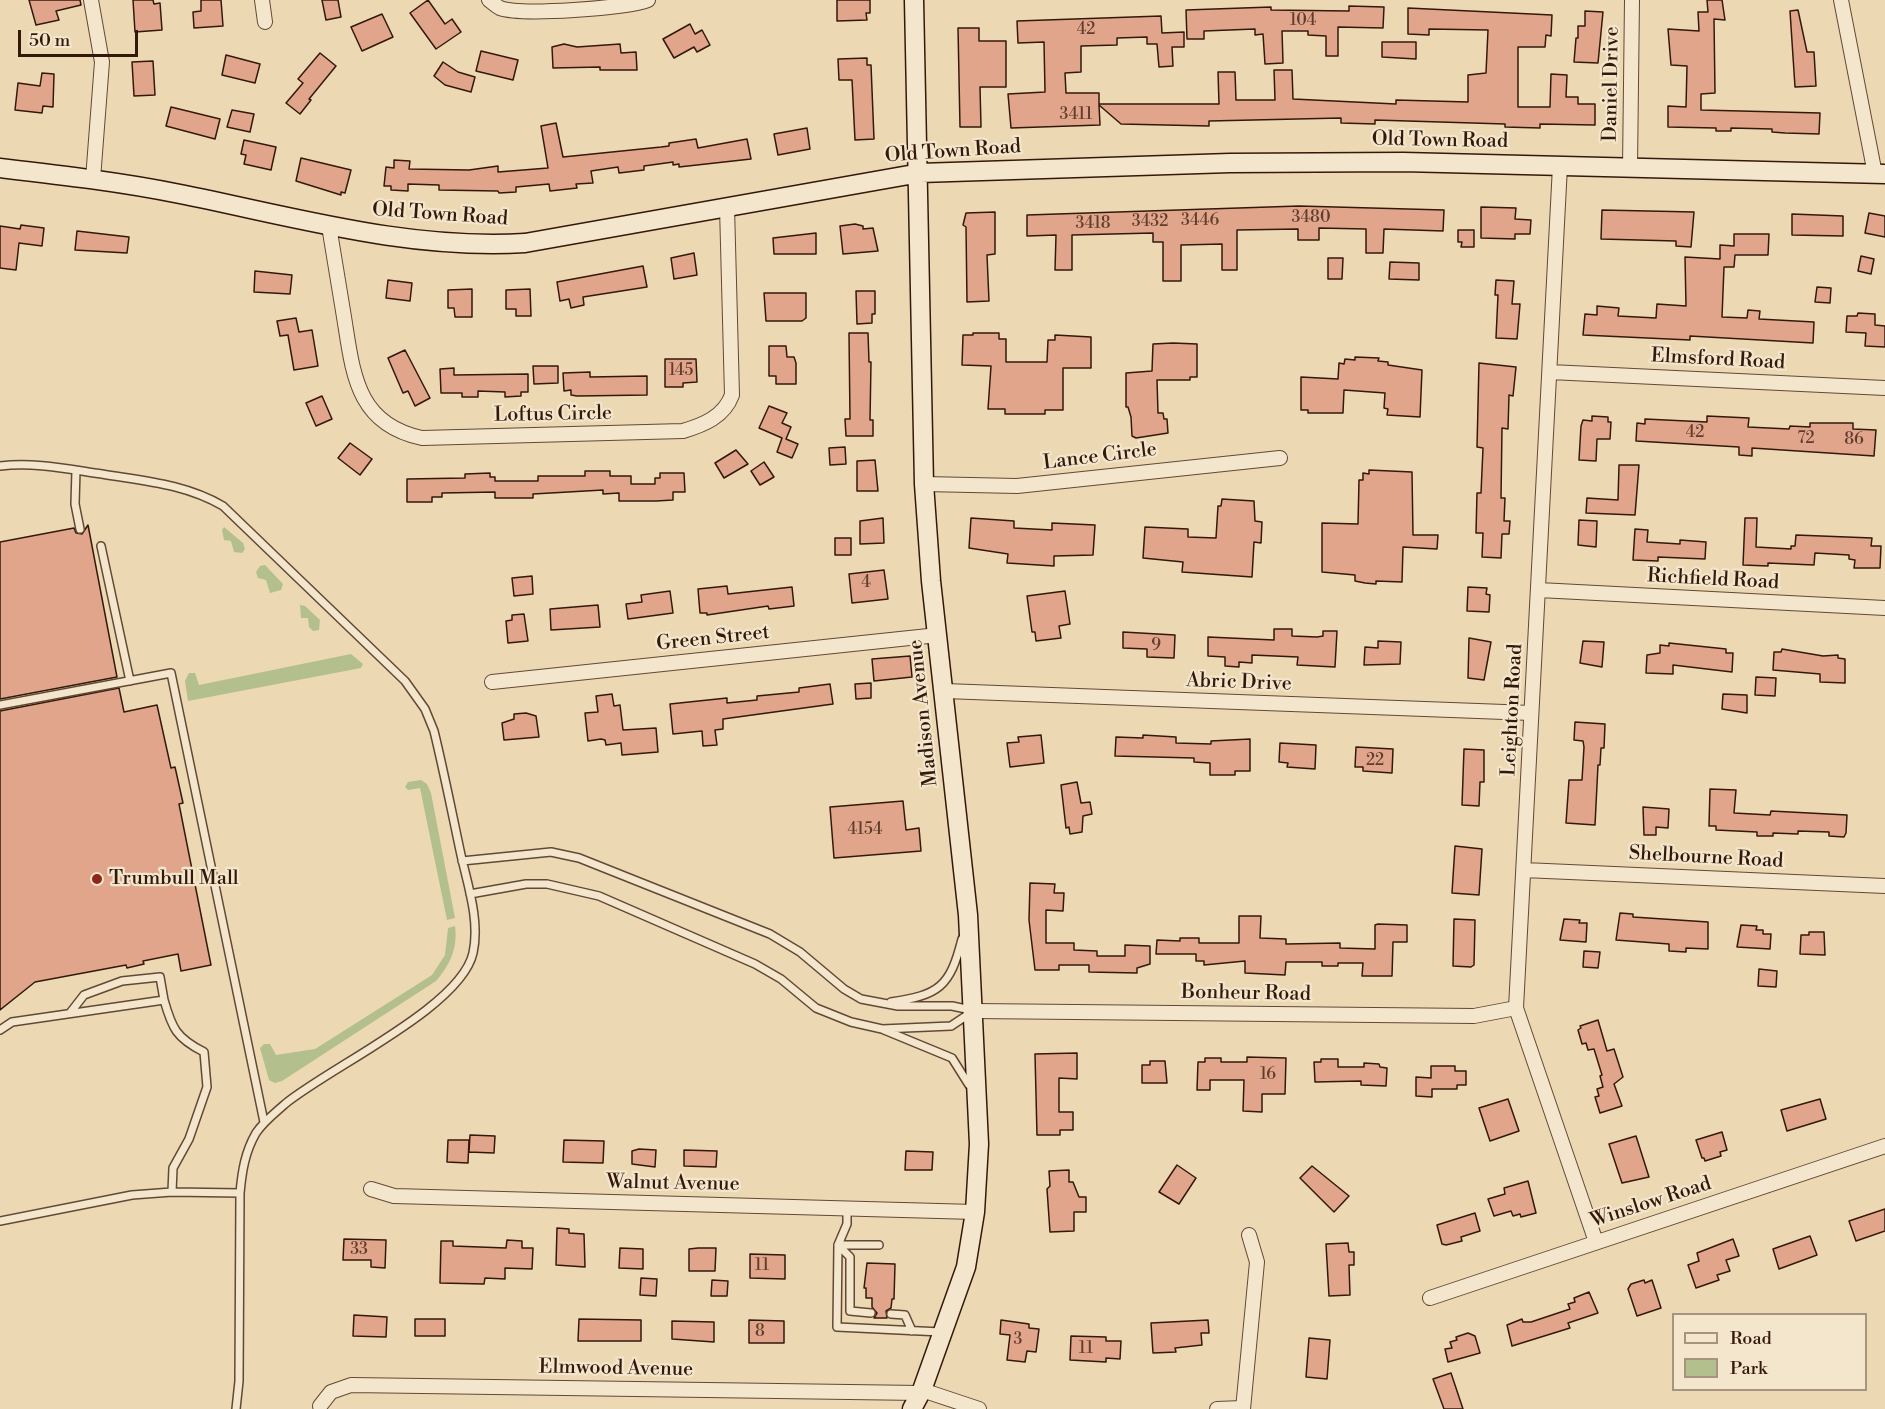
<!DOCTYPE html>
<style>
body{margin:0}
#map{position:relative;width:1885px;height:1409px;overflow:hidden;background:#ecd8b2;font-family:"Libre Bodoni",serif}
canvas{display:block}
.legend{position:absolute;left:1672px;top:1313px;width:195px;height:78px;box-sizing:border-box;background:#f3e6cd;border:2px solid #a7947f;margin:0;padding:8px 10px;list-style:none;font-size:18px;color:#34190b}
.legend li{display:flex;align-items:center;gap:12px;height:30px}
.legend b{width:30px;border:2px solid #a7947f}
.scale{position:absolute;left:18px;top:30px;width:120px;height:27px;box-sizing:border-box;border:3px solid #34190b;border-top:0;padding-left:8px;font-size:18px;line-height:21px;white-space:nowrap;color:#34190b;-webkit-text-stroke:4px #f3e6cd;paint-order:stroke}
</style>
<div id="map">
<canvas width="1885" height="1409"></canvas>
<ul class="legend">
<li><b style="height:8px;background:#f3e6cd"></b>Road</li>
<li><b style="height:16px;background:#b4bf8e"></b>Park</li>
</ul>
<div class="scale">50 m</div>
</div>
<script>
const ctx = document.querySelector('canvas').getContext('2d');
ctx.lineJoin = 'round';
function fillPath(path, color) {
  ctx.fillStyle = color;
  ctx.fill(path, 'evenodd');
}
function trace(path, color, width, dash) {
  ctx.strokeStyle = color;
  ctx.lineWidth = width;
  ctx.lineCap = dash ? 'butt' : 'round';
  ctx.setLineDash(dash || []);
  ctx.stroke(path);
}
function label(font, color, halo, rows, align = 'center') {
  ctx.font = font + ' "Libre Bodoni",serif';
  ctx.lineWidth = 4.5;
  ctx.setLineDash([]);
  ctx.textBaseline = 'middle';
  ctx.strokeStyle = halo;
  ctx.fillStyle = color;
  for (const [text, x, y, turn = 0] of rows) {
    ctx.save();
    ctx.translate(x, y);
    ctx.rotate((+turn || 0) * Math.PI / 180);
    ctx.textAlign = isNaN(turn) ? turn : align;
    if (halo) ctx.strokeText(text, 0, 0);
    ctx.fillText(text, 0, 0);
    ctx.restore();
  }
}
const green = new Path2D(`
 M224,527L243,543L245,549L242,553L234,552L231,541L224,540L222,530Z
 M260,566L265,565L283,584L281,590L270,593L266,580L258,578L256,572Z
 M300,605L305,606L320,620L319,630L313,631L309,627L308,618H301Z
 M351,654L363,664L361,668L188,701L185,681L189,673H195L199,685Z
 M421,780L427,784L431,793L455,918L447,920L420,788L408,790L405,787L408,782Z
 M455,926C458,948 450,965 436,981L282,1081L275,1083L269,1080L260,1048L264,1044H270L276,1055L315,1049L323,1044L432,975L445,955L448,928Z`);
const building = new Path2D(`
 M29,0H80L81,5L56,11L59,20L36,25Z
 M133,0H153L154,4L160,3L162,30L135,32Z
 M201,0H221L223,26L194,28L193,12L201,11Z
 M322,0H338L341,17L326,20Z
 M428,0L445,24L452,19L461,32L436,49L410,13Z
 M837,0H870V13H866L867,20L837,21Z
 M1707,0H1722L1725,20L1714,19L1715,93L1701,94V110L1820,113L1819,134L1785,133L1772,132V129L1731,128V131H1716V128L1668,127V106L1686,107L1687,66L1671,65L1668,29L1699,31L1698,12H1708Z
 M1349,6L1384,7L1383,28L1338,27V56H1326V36L1308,35V31H1282L1283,63L1265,64L1263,34L1255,35V29L1204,31V39H1187L1186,10L1271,7V10L1349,11Z
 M1408,8L1552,15L1551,36L1546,35L1545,47H1518V107H1550L1551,74L1567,75L1566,97H1578V104H1595V125L1540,124V128L1505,127V124L1375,120V124L1341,123V118L1209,121V126L1121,124L1099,105L1100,125L1011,128L1008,94L1045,92L1044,42L1018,43L1017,21L1161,16L1162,33L1184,32V47H1172L1173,66L1159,67L1157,44H1147V37L1117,38V45L1081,46V72L1065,73L1066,93H1099V104H1219L1218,72H1235L1236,100H1275L1274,70H1292L1293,99L1396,104V100L1468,102V75L1486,73L1488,30L1429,29V35L1408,34Z
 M1798,10L1807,52H1814L1816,86L1795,87L1790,11Z
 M1585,11L1603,12L1598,63L1574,62L1576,38H1578V26H1585Z
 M382,14L393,37L362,51L351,27Z
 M690,24L695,34L702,30L710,45L697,52L694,47L674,58L663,39Z
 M958,28H979V41H1006V87H980L981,127H960Z
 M1382,42H1416V59L1382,57Z
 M564,44L577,47L620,44L621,53L636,52L637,70H600V67L553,68L552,47Z
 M481,51L518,60L513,80L476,71Z
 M320,53L336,66L309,99L311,100L300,114L286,103L303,83L298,79Z
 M226,55L260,64L255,83L222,75Z
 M867,58V65H871L874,139L855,140L852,80H839L838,59Z
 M153,61L155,95L134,96L132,62Z
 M443,62L458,72L475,77L471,92L445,85L434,76Z
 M42,73L54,74L53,107L43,106L42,113L15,110L18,83L40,86Z
 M171,107L220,119L215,139L166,126Z
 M232,110L254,114L250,132L227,127Z
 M556,123L563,157L661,147L669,146V143L696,139L698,148L747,139L751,159L679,167V164L673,165V162L644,166V170L619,173L618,167L591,171L593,183L576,184L577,188L550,191L549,184L516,187V192L499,193L498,191L439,190V185L408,184V191L391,190V186H384L386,167L394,168V160L410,161L409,169L469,170L498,166V172L548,168L541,126Z
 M807,128L810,149L778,155L774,134Z
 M244,140L276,147L271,170L244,164L246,155L241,154Z
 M301,158L351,170L345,193L341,192V195L296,181Z
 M1299,206L1444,210L1443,231L1384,229L1383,253H1366V229L1319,228V240H1298V229L1237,230V270H1222V244L1181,245V281H1163V242H1153V233L1072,235V270H1055L1056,235L1027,236V215Z
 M1481,207L1516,208L1515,219L1531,220L1530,234H1515V239L1481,238Z
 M1602,210L1694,212L1691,247L1676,246V241L1601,239Z
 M995,212V254L987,255L989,301L967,302L966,227L963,225L966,213Z
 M1869,213L1885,216V237L1865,233Z
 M1792,214L1843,216V236L1792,235Z
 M855,224L863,226V229L873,228L878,251L843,254L840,226Z
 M21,225L44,228L42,246L19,243L16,270L0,268V226L20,229Z
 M1458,230H1474V247H1461L1462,242H1458Z
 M77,231L129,237L127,253L75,250Z
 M816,233V254H774L773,238Z
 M1734,234H1769L1768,255H1735L1734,267H1724L1722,317L1747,318L1748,310L1760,311L1759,319L1814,322L1813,343L1690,336V340L1583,335L1585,314L1597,315V306L1619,308L1618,316L1656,318L1657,304L1686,306L1685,257L1720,259V245L1734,246Z
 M694,253L697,275L674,279L671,258Z
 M1861,256L1874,259L1871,274L1858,271Z
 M1328,258H1343L1342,279H1328Z
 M1390,262L1419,263V280L1389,279Z
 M643,266L647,287L583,297L584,305L571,308L569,299L560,301L557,282Z
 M255,271L292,275L290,294L254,292Z
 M388,280L412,283L410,301L386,298Z
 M1496,280L1514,281L1512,304H1520L1517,339L1496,338L1498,295H1495Z
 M1817,287L1831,288L1830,303L1815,302Z
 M472,289V317H455L454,308H448V290Z
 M530,289L531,316H516V309H506V290Z
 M856,291H875V314H872V323L857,324Z
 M764,293H806V318L802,321H766Z
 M1858,313L1875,314V325L1885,326V347L1865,346L1866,333L1846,332L1847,316H1857Z
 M296,318L299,332L312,330L318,366L294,370L288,335L280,336L277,321Z
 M849,333H868L869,362H871L870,420H873V436H846L845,419H850Z
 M973,333H999V339H1006V362H1047L1048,340H1055V335L1091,337V368H1063V410H1045V414H1005V409H988L991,366L962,365L963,335H973Z
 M1173,343L1197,344V377H1190V380H1157L1158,413H1163L1164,419H1167L1168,433L1136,438L1132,436L1131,417L1128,407H1126V373L1152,371L1153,344Z
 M769,346H786L787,357H794L796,363V384H776V376H769Z
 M405,350L430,398L415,406L408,391L403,393L388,358Z
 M1355,357L1379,358L1378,361L1388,362V365L1422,370L1420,417L1387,415L1388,409L1384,408L1385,393L1344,390L1343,413H1308V410H1301V377L1338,379L1339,363L1344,364L1345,359L1355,360Z
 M665,359H696L697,382L683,383V387H665Z
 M1479,363L1516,367L1513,396L1509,395L1508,429L1502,428L1501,498H1505L1504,521H1510L1509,534H1502L1501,558L1482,557L1483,533H1476L1477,493H1481L1483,448L1477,447Z
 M533,366H558V383L534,384Z
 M454,368V375L528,374V392H521V396L505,397V392L478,391V397H462V393H441L440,369Z
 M590,372V377L647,376V395L577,396L571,395V390L564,391L563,373Z
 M322,396L332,419L316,426L306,403Z
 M769,406L787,413L782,423L791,427L786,439L798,444L792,458L777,452L782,438L759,428Z
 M1592,416L1608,417V422H1611L1610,439H1597L1596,461L1579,460L1581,426L1583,420L1592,421Z
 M1707,416L1749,418L1748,427L1789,429L1790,426L1810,427V423H1853V429L1876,430L1874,456L1752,448V456L1739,455V447L1636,441L1637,423L1645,424V419L1707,422Z
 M350,443L372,459L360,475L338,458Z
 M845,447L846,464L830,465L829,448Z
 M736,450L748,464L724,478L715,463Z
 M875,460L878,491H857V461Z
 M764,462L774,477L760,485L751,471Z
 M1619,465H1639L1635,515L1586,513L1587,498L1618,500Z
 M1369,470L1412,472L1413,535H1438L1437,549L1403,547L1402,582L1376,581V584L1365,583L1355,581V575L1322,572V523L1358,524L1359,480H1363V473L1369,474Z
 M585,471H610V476H631V484H655V478H660V473H684L685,492H673V500L656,501H619V493L603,494V490L533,494V498H495V492L442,493V497H432V502H407V479L465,478V474L490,473V477H495V481H538V476H585Z
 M1222,499L1254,501L1255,521L1262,522L1261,543L1254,542L1252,577L1182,572L1183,562L1143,558L1145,527L1188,529V537L1216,538L1218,506H1221Z
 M883,518L884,543L860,544V521Z
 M971,518L1014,521V528L1052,530V523L1095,525L1093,555L1054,556V566L1007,563L1008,554L969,548Z
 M1745,518H1757L1756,547L1791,549V546H1795L1796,535L1872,538L1871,546H1881L1880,568H1854L1855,560L1849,559V555L1815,553L1814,565L1768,563V566L1743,565Z
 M1579,520L1597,521L1596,547L1578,545Z
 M88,525L117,677L0,699V542L74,528L76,533L82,534Z
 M1635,529L1648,530L1647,542L1680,544V540L1706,542L1705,559L1658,557V561L1633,560Z
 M835,538H851V555H835Z
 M884,570L888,599L852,603L849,574Z
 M532,576L533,594L514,596L512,578Z
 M727,586L728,594L792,587L794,606L769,609L768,606L707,615V613H700L698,589Z
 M1468,587L1487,588L1486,594L1490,595L1489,612L1467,611Z
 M670,591L673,613L628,619L626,604L642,602L641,595Z
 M1065,591L1070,624L1059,626L1061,638L1036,641L1035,632H1032L1027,596Z
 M598,605L600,627L551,630L550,609Z
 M524,614L528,641L508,643L506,621L512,620V615Z
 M1274,629H1292V636L1317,637L1323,636V631H1337L1335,667L1297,665L1298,657L1252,655V663L1239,662V667L1225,666V657L1208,656V637L1274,640Z
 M1123,632L1175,635L1174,658L1147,657V649L1123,648Z
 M1469,638L1491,642L1484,680L1468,678Z
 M1378,641L1401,642L1400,664L1364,665L1365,647L1378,648Z
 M1583,641L1604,642L1602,667L1580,663Z
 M1669,643L1726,649V653H1733L1732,672L1673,665V674L1646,673L1647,655L1660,653V645L1669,646Z
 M1782,649L1823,656L1838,655V658L1845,659V683L1820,682V674L1773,670L1774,652H1781Z
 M910,656L912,677L874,681L872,659Z
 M1756,677L1776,678L1775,696L1755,695Z
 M871,683V698L856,699L855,684Z
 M830,684L833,704L723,719V729L715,730L717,745L703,746L702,731L673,734L670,704L727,698V703L757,700V696L799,692V688Z
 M119,688L124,712L157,705L171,768L175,767L183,803L179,804L211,965L181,971L178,954L143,961L144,964L127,968L126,965L35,982L0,1010V711Z
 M612,694L614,706L620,705L623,730L656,728L658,752L622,755L621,743L606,745L605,740L601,739L588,741L585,713L598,712L596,696Z
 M1723,694L1747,695V713L1722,709Z
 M526,713L536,716L539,737L504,740L502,723L514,719V714Z
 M1575,722L1605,724L1604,748H1601L1600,765H1598L1595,825L1566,823L1569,780H1582L1584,747L1583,741L1574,740Z
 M1041,735L1044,763L1010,767L1007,743L1019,742L1018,737Z
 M1143,735L1176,737V743L1211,744V741L1250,739V771H1235V775H1210V763L1194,762V758L1115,756L1116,737L1143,738Z
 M1280,743L1316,745L1315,769L1287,767L1288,763L1279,762Z
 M1356,747L1393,749L1392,773L1363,771V767H1355Z
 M1464,749L1484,750V782H1480L1479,806L1462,805Z
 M1077,782L1081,803L1090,802L1092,814L1083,816L1082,832L1070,834L1069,827L1066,828L1061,785Z
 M1710,789L1736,790L1734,813L1770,815L1771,811L1847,815L1846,833L1844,837L1829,836V832L1798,831V834L1773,833V836H1757V832L1716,830V826H1709Z
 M903,801L906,830L919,828L921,851L834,858L830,807Z
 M1643,807L1669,809L1668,828L1656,827V835H1644Z
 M1455,846L1482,849L1479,895L1452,893Z
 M1030,883L1055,884L1054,893H1064L1063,911L1046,910V943H1074V950L1097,951V956H1125V945L1150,946V964L1137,968V973L1089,972V965H1059V970H1035L1029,920Z
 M1620,913L1633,914V917L1708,922V949L1686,948V952L1669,951V944L1616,940Z
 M1239,916H1261L1260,938L1286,939V944L1340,943V948L1375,949V925L1378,924L1407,925V942H1393L1392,976H1362L1363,963H1338V966H1322V962H1286L1285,975L1245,973V961L1204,965V961H1196V954H1156L1157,940L1180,941V938H1199V943H1239Z
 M1454,919L1475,920L1474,965L1471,967L1453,966Z
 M1564,919L1580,920L1579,923H1587L1586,942L1560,940Z
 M1741,925L1757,926L1756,930H1763V934H1771L1770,949L1737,947Z
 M1809,932H1824L1825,955L1800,954L1801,935H1809Z
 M1584,951L1600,952L1598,968L1583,967Z
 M1759,969L1777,971L1776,987L1758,986Z
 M1598,1020L1607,1051L1614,1049L1623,1077L1614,1084L1622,1106L1600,1113L1595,1097L1599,1096L1597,1089L1603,1087L1600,1076L1602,1075L1594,1049L1588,1050L1586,1043L1582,1044L1578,1030L1581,1028L1580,1026Z
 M1077,1053V1079L1059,1078V1112H1073V1130H1060V1135H1037L1035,1054Z
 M1247,1057L1286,1058L1285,1094H1262V1112L1243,1111L1244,1080H1210V1090H1197L1198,1062H1205V1058H1221V1062H1247Z
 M1321,1059H1338V1067H1364V1063L1379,1064L1380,1067L1387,1068L1386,1086L1361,1085V1081L1315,1082L1314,1062H1321Z
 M1150,1061H1165L1167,1083H1142V1065H1150Z
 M1431,1066H1455V1071H1466V1085H1457V1089H1432V1097L1416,1096V1077L1431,1078Z
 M1508,1099L1519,1131L1490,1141L1479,1108Z
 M1820,1099L1826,1119L1787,1131L1781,1110Z
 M1722,1132L1727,1150L1720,1152L1721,1156L1705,1161L1704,1158H1702L1696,1140Z
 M470,1135L495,1136L494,1153L469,1152Z
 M1636,1136L1649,1177L1622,1183L1609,1144Z
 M448,1140H469L468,1163L447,1162Z
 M564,1140L604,1141L603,1163L563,1162Z
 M639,1149L656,1150L655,1167L632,1164V1151Z
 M684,1150L717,1151L716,1167L684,1166Z
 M906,1151L933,1152L932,1170H905Z
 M1177,1165L1196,1178L1179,1204L1159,1192Z
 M1312,1166L1349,1196L1334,1212L1300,1178Z
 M1069,1170V1182H1073L1079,1197H1086V1212H1074V1231L1050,1232L1047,1189L1050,1186L1049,1171Z
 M1528,1181L1536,1213L1521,1217L1520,1214L1513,1216L1511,1211L1494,1216L1488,1199L1505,1194L1504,1188Z
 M1885,1209V1231L1856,1241L1849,1221Z
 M1475,1213L1480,1231L1461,1237L1462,1241L1446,1245L1442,1244L1437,1225Z
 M557,1228L569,1229V1233L584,1234L585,1267L556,1265Z
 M1810,1236L1817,1255L1779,1269L1773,1249Z
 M344,1239L386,1240L385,1268L371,1267V1260H343Z
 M1733,1239L1739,1256L1726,1260L1730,1271L1717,1275L1719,1280L1696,1288L1688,1265L1699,1261L1697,1253Z
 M507,1240L522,1241V1248H533L532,1269L505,1268V1279L485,1278L484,1284L440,1283L441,1241H453V1246L506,1248Z
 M1348,1243L1349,1252H1354V1265H1349L1350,1295L1329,1296L1326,1244Z
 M620,1248L643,1249V1269L619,1268Z
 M698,1248H716L715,1271H689V1249Z
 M750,1254L785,1255V1279L750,1278Z
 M867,1263L895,1264L894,1299H892L891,1308L886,1311L887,1318H874L877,1313L872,1307V1298H866V1288H864Z
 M641,1278L657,1279L656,1296L640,1295Z
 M712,1280L728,1281L727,1296H711Z
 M1644,1280L1645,1283L1652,1280L1661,1308L1637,1316L1628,1289L1631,1284Z
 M1589,1292L1598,1313L1568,1323L1570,1328L1512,1346L1507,1325L1522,1319L1523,1322H1531L1570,1309L1568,1304L1575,1302L1574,1298Z
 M354,1315L387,1317L386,1337L353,1336Z
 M415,1319H445V1336H415Z
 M579,1319L641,1320V1341H578Z
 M749,1320L784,1321V1343H749Z
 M1001,1320L1029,1324V1328L1039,1329L1036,1352L1027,1351L1025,1362L1007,1360L1010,1335L1000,1334Z
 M1208,1320L1209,1333H1201L1202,1345L1175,1348L1176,1352L1153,1353L1151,1323Z
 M672,1321L714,1322V1342L672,1339Z
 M1468,1333L1475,1336L1480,1353L1448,1362L1445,1349L1452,1348L1450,1342L1457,1340L1456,1337Z
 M1071,1336L1106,1337V1341H1121L1120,1359L1106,1358V1362L1070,1360Z
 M1309,1338L1330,1340L1327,1379L1306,1377Z
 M1451,1373L1463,1409H1444L1433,1379Z`);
const lane = new Path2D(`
 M0,466C35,462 67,469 102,474C144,481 185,484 223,506L405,681L425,709L434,731C444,772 452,813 461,855C468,886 480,921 473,953C461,1007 330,1067 285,1104C275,1113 264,1121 256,1133C245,1152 242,1171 240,1193L239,1381L236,1409
 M76,470L75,504L80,529
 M101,546L130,681
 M0,705L171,673L264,1122
 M462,861L551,852L579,858L770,934L800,952L844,989L861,999L898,1006H952L971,1010
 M470,894L526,884H547L599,896L755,964L781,979L816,1008L851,1022L882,1029L951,1026L969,1014
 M891,1002C939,995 950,987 962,939
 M70,1013L84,995L122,981L160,977L164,1000
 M0,1030L12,1022L164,1000C172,1028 176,1038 204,1052L207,1087L189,1139L173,1168L172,1192L240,1193
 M884,1030L952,1058L969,1085
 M847,1208V1224L838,1245L837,1327L941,1332
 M0,1221L132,1195L172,1192
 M838,1245L850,1257V1311L871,1313
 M838,1245H879
 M891,1314L905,1315L912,1331`);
const street = new Path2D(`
 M91,0L102,62L93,179
 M262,0L265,22
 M489,0C492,2 496,6 500,8C521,16 627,8 648,0
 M1841,0L1875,174
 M1560,166L1516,1008L1596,1242
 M1630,168L1632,0
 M329,226C334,256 339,287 344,317C353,373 356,424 422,438L683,431C703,425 724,417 732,395L727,207
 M1550,372L1885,388
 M924,484L1017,486L1280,458
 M1539,590L1885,608
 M492,682L938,635
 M945,691L1531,713
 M1524,870L1885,886
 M974,1011L1474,1016L1516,1008
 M371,1189L394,1196L975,1212
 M1430,1298L1885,1146
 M922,1390L979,1409
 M320,1406L331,1392L351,1385L920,1393
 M1217,1409L1242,1408
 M1243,1409L1257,1262L1249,1235`);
const secondary = new Path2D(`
 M0,168C60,175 121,182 180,194C295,217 407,250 525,243L920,173L1230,163L1403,162L1885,174
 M912,1409L922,1390L966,1267L975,1212L979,1144L968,915L931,581L924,484L914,0`);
const markers = [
 [97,879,6,"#8f2418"]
];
const numberNames = [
 ["104",1303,21],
 ["42",1086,30],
 ["3411",1076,115],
 ["3480",1311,218],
 ["3446",1200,221],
 ["3432",1150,222],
 ["3418",1093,224],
 ["145",681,371],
 ["42",1695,433],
 ["72",1806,439],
 ["86",1854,440],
 ["4",866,583],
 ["9",1156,646],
 ["22",1375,761],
 ["4154",865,830],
 ["16",1268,1075],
 ["33",359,1250],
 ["11",762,1266],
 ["8",760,1332],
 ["3",1018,1340],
 ["11",1086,1349]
];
const streetNames = [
 ["Daniel Drive",1612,84,-89],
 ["Old Town Road",1440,141,1],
 ["Old Town Road",953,152,-4],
 ["Old Town Road",440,215,4],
 ["Elmsford Road",1718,360,3],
 ["Loftus Circle",553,415,-1],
 ["Lance Circle",1100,457,-7],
 ["Richfield Road",1713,580,3],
 ["Green Street",713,639,-6],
 ["Abric Drive",1239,683,2],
 ["Leighton Road",1513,710,-87],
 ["Madison Avenue",924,713,-96],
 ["Shelbourne Road",1706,858,3],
 ["Bonheur Road",1246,994,1],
 ["Walnut Avenue",673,1184,1],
 ["Winslow Road",1651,1203,-18],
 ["Elmwood Avenue",616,1369,1]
];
const poiNames = [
 ["Trumbull Mall",109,879]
];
fillPath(green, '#b4bf8e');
fillPath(building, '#e1a58c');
trace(building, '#34190b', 1.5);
trace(lane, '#624935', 10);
trace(street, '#624935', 16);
trace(secondary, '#34190b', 21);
trace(lane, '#f3e6cd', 7);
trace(street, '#f3e6cd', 14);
trace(secondary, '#f3e6cd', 18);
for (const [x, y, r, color] of markers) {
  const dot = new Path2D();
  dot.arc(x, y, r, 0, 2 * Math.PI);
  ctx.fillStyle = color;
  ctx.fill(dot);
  trace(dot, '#f3e6cd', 2);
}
label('16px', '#5f3c2b', null, numberNames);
label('20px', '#34190b', '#f3e6cd', streetNames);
label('20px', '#34190b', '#f3e6cd', poiNames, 'left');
</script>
